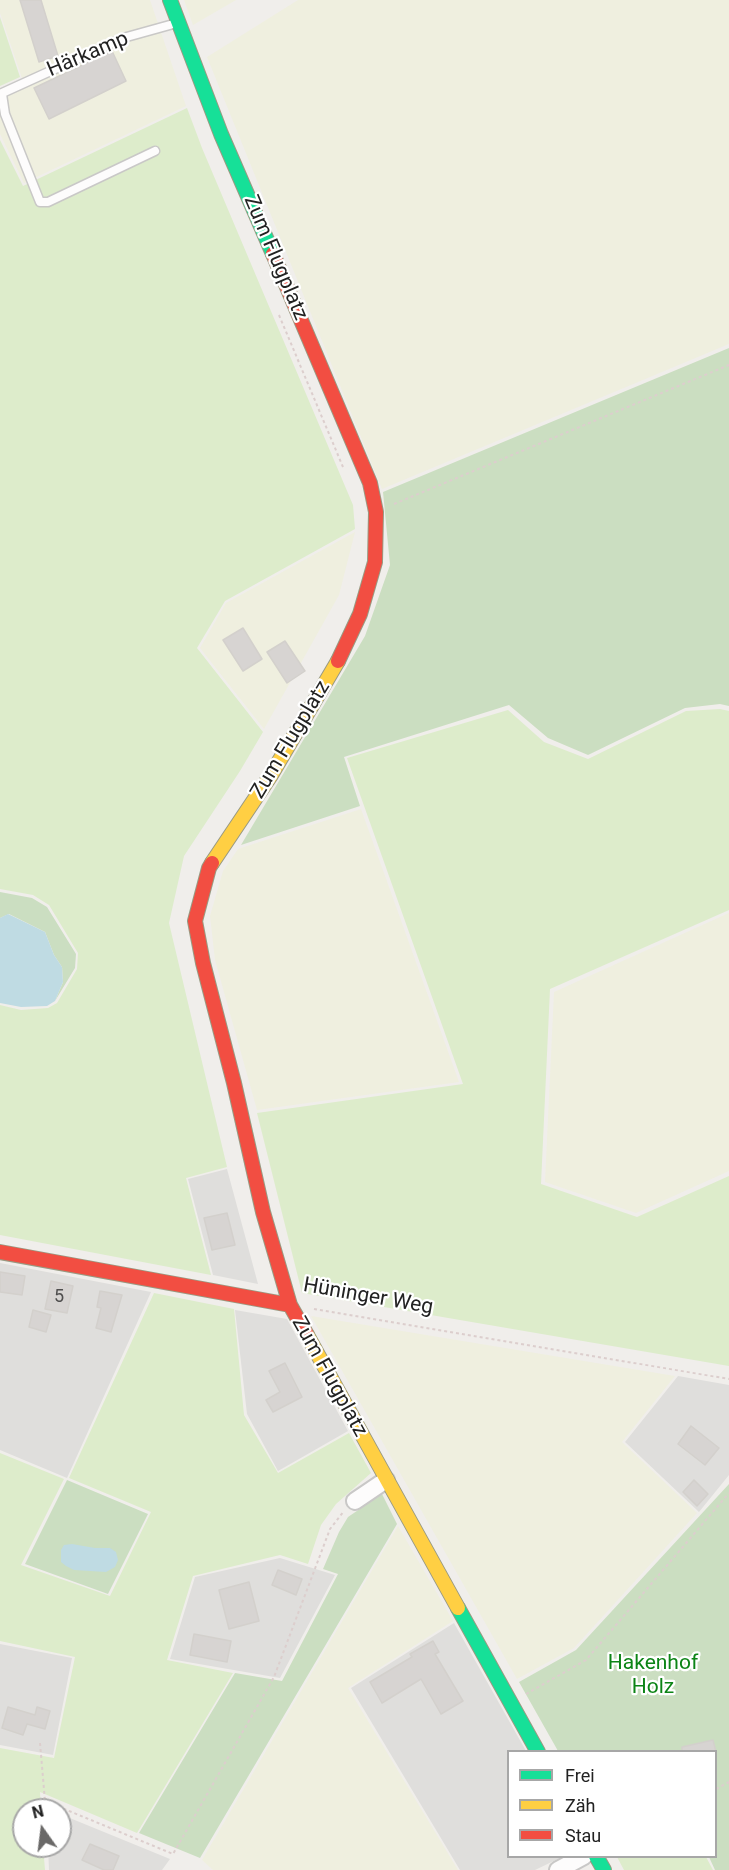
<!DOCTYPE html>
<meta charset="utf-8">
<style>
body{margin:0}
#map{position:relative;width:729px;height:1870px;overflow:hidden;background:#f0eeeb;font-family:Roboto,sans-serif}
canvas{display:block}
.legend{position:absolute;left:507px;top:1750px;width:210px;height:108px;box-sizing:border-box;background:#fff;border:2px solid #a7a7a7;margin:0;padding:8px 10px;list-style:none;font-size:18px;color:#222}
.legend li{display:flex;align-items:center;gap:12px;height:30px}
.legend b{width:30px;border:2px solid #a7a7a7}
.north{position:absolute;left:12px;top:1798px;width:60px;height:60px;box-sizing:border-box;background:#fff;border:2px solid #a7a7a7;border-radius:50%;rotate:346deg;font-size:16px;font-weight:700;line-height:24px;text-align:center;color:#222}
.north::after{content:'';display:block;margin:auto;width:21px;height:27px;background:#6a6968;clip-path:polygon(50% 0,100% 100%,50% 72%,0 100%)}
</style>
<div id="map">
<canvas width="729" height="1870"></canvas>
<ul class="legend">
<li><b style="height:8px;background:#16e098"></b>Frei</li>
<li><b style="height:8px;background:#ffcf43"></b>Zäh</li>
<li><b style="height:8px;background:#f24e42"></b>Stau</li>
</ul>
<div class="north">N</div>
</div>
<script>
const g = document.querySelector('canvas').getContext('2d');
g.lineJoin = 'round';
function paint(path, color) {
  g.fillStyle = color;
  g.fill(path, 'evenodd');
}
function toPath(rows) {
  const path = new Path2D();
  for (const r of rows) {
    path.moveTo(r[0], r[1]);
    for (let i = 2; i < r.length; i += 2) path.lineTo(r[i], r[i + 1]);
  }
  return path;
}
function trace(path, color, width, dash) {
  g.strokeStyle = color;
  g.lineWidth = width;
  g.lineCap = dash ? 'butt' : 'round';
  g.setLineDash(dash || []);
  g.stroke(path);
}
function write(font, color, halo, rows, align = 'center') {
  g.font = font + ' Roboto,sans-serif';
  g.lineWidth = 4.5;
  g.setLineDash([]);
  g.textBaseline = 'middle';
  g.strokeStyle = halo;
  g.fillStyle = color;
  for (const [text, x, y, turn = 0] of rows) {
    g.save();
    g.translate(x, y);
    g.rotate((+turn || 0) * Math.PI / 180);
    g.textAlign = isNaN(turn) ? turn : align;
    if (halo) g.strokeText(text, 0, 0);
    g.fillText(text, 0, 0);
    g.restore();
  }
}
paint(toPath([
 [227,1169,258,1284,213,1275,188,1179],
 [0,1263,151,1292,67,1478,0,1450],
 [235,1310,287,1319,348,1431,278,1471,247,1414],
 [678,1376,729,1385,729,1475,699,1512,625,1442],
 [280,1558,335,1575,280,1678,170,1659,195,1577],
 [454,1623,526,1751,508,1752,508,1856,562,1857,535,1870,460,1870,351,1688],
 [0,1644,72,1658,53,1755,0,1745],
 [60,1814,170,1859,162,1870,49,1870,48,1846,60,1846]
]), '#dfdedc');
paint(toPath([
 [0,0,150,0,186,106,24,183,0,134,0,99,25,87,0,13],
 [184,0,236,0,193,25],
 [298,0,729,0,729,344,382,489,207,57],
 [355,532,339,595,264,729,200,648,226,603],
 [361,809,459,1082,257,1110,215,960,210,916,223,871,238,849],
 [729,913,729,1171,636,1213,545,1182,554,992],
 [311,1316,675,1376,622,1442,697,1513,574,1648,517,1679],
 [398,1526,453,1621,348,1688,458,1870,213,1870,202,1860]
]), '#efefdf');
paint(toPath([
 [0,17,20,77,0,86],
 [187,108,202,148,353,505,355,529,225,601,197,648,263,732,240,771,184,856,169,923,227,1167,186,1178,211,1275,0,1235,0,1005,21,1010,48,1008,57,1003,77,969,78,953,49,905,33,895,0,889,0,140,23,186],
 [720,709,729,711,729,910,550,989,541,1184,637,1217,729,1176,729,1366,302,1293,257,1113,463,1084,347,758,508,710,544,742,588,759,686,711],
 [154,1293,234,1309,244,1415,278,1473,349,1433,371,1473,336,1504,321,1525,308,1564,280,1555,193,1576,167,1660,233,1673,137,1833,40,1792,41,1810,24,1810,24,1846,43,1846,45,1870,0,1870,0,1748,54,1758,75,1657,0,1641,0,1453,64,1479,21,1565,110,1596,151,1512,69,1478],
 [617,1857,706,1857,713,1870,624,1870]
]), '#ddeccb');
paint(toPath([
 [729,348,729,706,720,704,685,708,588,755,548,738,509,705,344,757,360,806,241,845,365,636,390,565,383,492],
 [0,892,32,898,47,907,76,954,75,968,55,1001,63,982,62,967,54,955,45,932,9,914,0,918],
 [67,1480,148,1514,108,1594,25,1564],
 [729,1484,729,1870,715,1870,709,1857,716,1856,716,1752,558,1751,519,1682,576,1650],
 [382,1494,397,1524,200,1858,139,1833,235,1673,282,1681,338,1574,323,1569,339,1532,348,1517]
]), '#cbdec1');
paint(toPath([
 [8,914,45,932,54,955,62,967,63,982,55,1001,47,1006,21,1007,0,1003,0,918],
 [72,1544,95,1548,110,1548,116,1552,118,1560,115,1567,106,1572,74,1570,66,1566,61,1562,61,1550,64,1545]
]), '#bfdbe3');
const building = toPath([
 [20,0,41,0,58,56,39,62,20,0],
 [112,51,126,81,49,119,34,88,112,51],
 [243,628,262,659,243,671,223,640,243,628],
 [285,641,305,671,287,683,267,652,285,641],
 [227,1213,235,1245,212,1250,204,1218,227,1213],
 [0,1272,25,1276,22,1295,0,1292,0,1272],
 [51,1281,73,1286,67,1313,45,1309,51,1281],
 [100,1291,122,1295,111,1332,96,1328,101,1308,97,1307,100,1291],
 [33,1310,51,1315,46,1332,29,1327,33,1310],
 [285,1363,302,1397,273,1412,266,1400,280,1392,269,1371,285,1363],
 [691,1426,719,1448,705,1465,678,1444,691,1426],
 [694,1480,708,1494,697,1506,683,1492,694,1480],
 [278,1570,302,1579,296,1595,272,1585,278,1570],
 [249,1582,259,1621,229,1629,219,1590,249,1582],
 [194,1634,231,1641,227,1662,190,1655,194,1634],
 [433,1641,439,1652,435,1654,463,1701,441,1714,421,1679,382,1703,370,1682,412,1657,410,1654,433,1641],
 [8,1707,35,1715,37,1707,50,1711,45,1729,27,1724,23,1735,2,1728,8,1707],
 [713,1740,716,1752,682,1752,682,1747,713,1740],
 [90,1844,119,1856,113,1870,104,1870,82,1860,90,1844]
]);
paint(building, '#d7d4d2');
trace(building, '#d3d0cc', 1.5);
const lane = toPath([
 [0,94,123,38,177,23],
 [2,94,5,114,40,202,48,202,155,151]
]);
const street = toPath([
 [355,1501,386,1480],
 [558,1870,584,1856]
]);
const fast = toPath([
 [170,0,221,134,273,254],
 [458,1608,538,1752],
 [596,1856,604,1870]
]);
const slow = toPath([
 [212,863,271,775,338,661],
 [307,1335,458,1608]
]);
const jam = toPath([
 [273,254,370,483,376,512,375,562,360,614,338,661],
 [212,863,209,868,195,921,203,963,234,1083,263,1212,290,1305,307,1335],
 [0,1252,290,1305]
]);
trace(lane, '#c9c8c7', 11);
trace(street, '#c9c8c7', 20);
trace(fast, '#999a82', 16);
trace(slow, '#999a82', 16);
trace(jam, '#999a82', 16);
trace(toPath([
 [279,315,343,467],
 [394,504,729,365],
 [314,1309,729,1379],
 [526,1694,586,1660,729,1493],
 [40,1743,45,1801,173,1854,274,1677,330,1529,344,1511],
 [716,1789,729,1782]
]), '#dccecd', 2, [3, 3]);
trace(lane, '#fdfcfc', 8);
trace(street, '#fdfcfc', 16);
trace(fast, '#16e098', 14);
trace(slow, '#ffcf43', 14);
trace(jam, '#f24e42', 14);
write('18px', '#4f4e4e', null, [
 ["5",59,1297]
]);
write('21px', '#222', '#fff', [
 ["Härkamp",88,55,-23],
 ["Zum Flugplatz",275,258,67],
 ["Zum Flugplatz",291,740,-59],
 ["Hüninger Weg",368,1297,10],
 ["Zum Flugplatz",329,1377,61]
]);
write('21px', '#0c8416', '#fff', [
 ["Hakenhof",653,1664],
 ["Holz",653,1688]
]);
</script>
